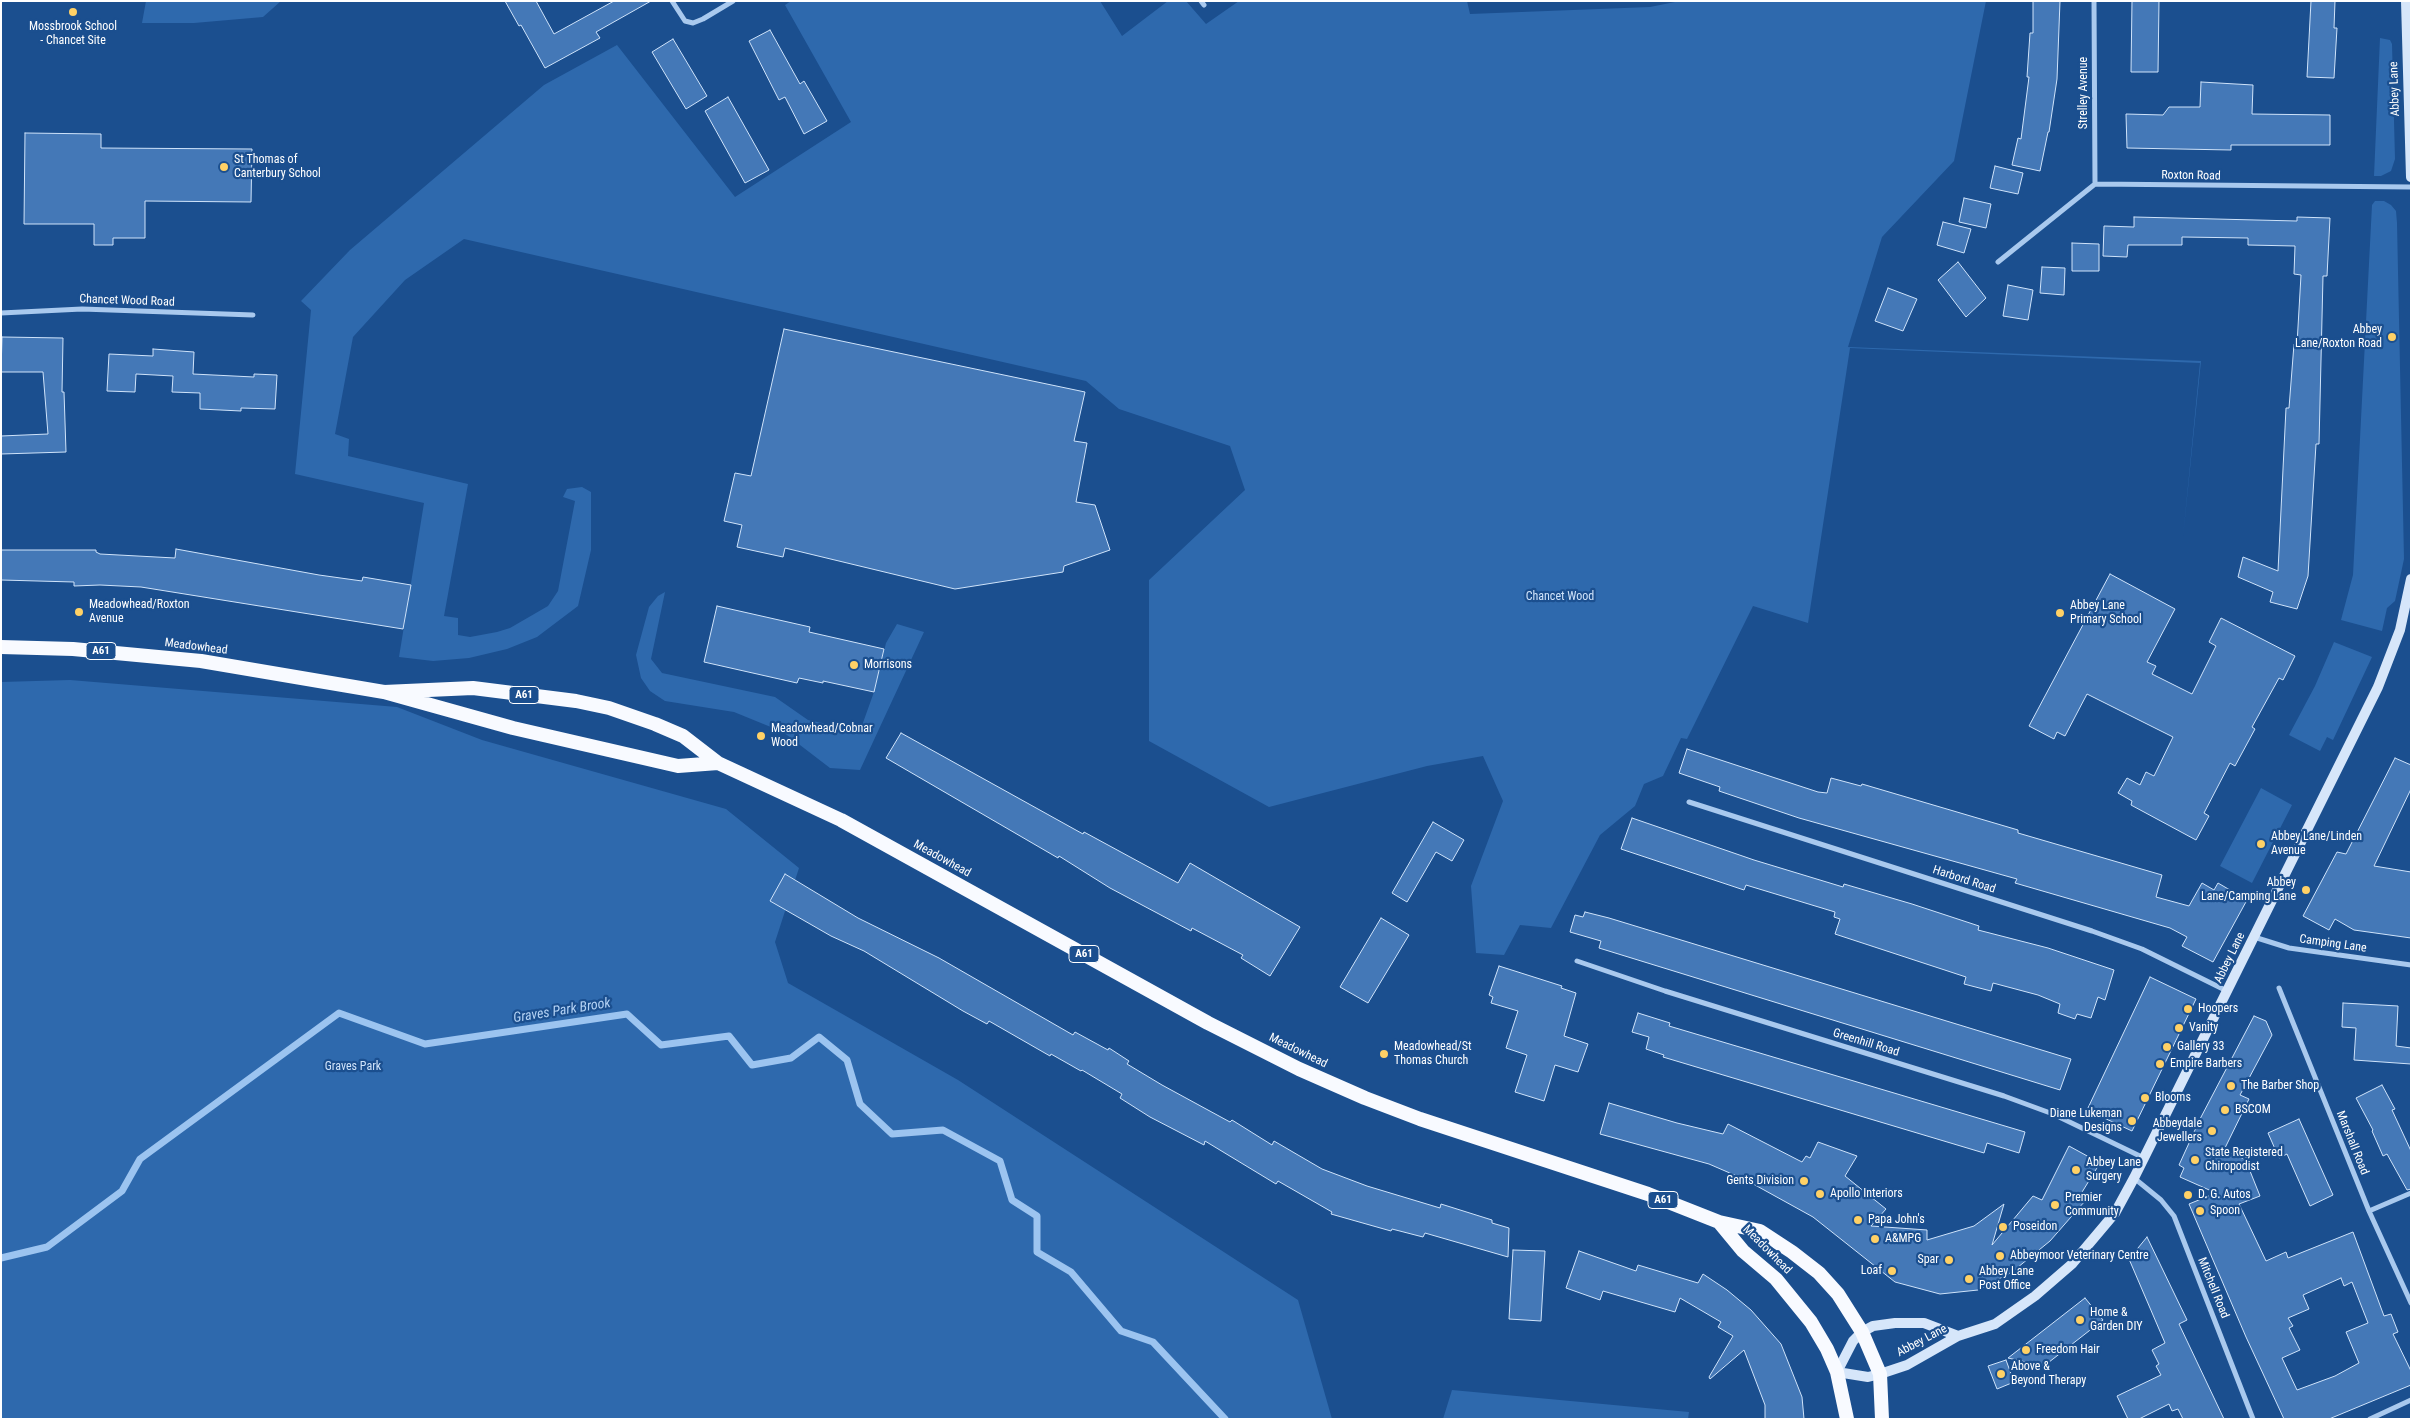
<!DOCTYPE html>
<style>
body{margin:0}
#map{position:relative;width:2412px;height:1420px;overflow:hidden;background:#1b4f8f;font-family:"Roboto Condensed",sans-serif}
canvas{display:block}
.frame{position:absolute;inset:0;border:2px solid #fff;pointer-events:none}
</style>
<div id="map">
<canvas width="2412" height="1420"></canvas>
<div class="frame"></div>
</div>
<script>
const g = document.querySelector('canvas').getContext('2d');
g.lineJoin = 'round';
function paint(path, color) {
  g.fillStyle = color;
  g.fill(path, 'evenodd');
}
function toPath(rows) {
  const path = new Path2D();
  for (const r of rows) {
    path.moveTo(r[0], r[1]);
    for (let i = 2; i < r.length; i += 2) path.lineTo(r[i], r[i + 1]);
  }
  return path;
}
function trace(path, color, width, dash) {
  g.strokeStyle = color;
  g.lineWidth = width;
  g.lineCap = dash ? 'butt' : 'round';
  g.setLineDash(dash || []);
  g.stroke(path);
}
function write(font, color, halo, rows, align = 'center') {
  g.font = font + ' "Roboto Condensed",sans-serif';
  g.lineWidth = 4.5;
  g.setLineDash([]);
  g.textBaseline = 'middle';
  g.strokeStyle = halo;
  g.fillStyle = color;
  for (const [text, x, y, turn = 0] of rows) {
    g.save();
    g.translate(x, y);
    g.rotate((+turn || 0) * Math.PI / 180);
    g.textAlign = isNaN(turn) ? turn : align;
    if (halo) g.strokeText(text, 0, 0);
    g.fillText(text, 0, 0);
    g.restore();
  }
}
paint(toPath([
 [146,1,281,1,263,17,194,23,142,23],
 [791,1,1100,1,1122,36,1168,1,1186,1,1206,24,1239,1,1467,1,1470,14,1650,7,1680,1,1986,1,1954,161,1882,237,1848,347,2201,361,2183,537,2200,363,1850,348,1808,623,1753,606,1687,739,1681,738,1663,776,1644,784,1635,806,1600,835,1551,928,1520,925,1504,955,1476,953,1471,886,1503,801,1483,756,1427,766,1269,807,1149,741,1149,580,1245,490,1230,446,1119,409,1086,381,464,239,405,280,353,337,335,434,349,439,348,456,468,484,444,616,458,618,458,635,470,637,497,632,510,628,548,606,558,591,575,501,563,497,567,489,582,487,591,492,591,550,578,606,537,637,507,649,469,658,433,661,399,657,424,503,295,474,311,310,301,301,350,250,544,85,617,45,735,197,851,122,785,5],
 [2380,38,2390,40,2392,44,2395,159,2391,171,2381,176,2374,176],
 [2375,201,2384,201,2391,205,2396,211,2397,223,2404,559,2395,601,2387,608,2382,631,2341,620,2353,575,2372,205],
 [665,592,651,659,662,673,775,697,808,720,860,731,874,692,886,643,897,624,924,632,860,770,830,768,783,732,734,712,665,701,650,691,641,678,636,655,649,607,658,596],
 [2334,642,2372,657,2333,740,2327,737,2320,751,2289,735,2315,686],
 [70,680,397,707,482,740,726,809,799,868,775,942,788,983,958,1080,1298,1300,1332,1419,1,1419,1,682],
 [2261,788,2292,805,2252,883,2220,866],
 [1452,1390,1689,1412,1688,1419,1443,1419]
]), '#2e69ad');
trace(toPath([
 [1,1258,47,1247,122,1191,140,1159,339,1013,425,1044,627,1014,661,1045,729,1036,752,1065,791,1058,819,1037,847,1060,860,1104,892,1134,943,1130,1000,1161,1012,1200,1037,1216,1037,1252,1071,1272,1121,1331,1153,1342,1225,1419]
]), '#9cc4f0', 7);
const building = toPath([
 [505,1,536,1,554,34,614,1,651,1,596,32,600,38,545,68,521,25,519,26,505,1],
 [2033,1,2060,1,2057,79,2049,132,2048,132,2040,171,2012,165,2018,138,2021,139,2029,77,2027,77,2030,33,2033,33,2033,1],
 [2132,1,2159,1,2158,72,2131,72,2132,1],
 [2311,1,2335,1,2334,28,2337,28,2334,78,2307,77,2311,1],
 [770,30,800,84,804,81,827,121,804,134,785,97,779,100,749,41,770,30],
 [673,39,707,96,686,109,652,52,673,39],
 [2201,82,2253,85,2252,114,2330,115,2330,145,2231,145,2231,150,2127,148,2126,114,2163,115,2169,107,2200,107,2201,82],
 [728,97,769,170,745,183,705,111,728,97],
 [25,133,101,134,101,148,252,149,251,202,145,201,145,238,113,238,113,245,94,245,94,224,24,224,25,133],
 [1995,166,2023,173,2018,194,1990,188,1995,166],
 [1964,198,1991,204,1986,228,1959,222,1964,198],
 [2134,217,2297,221,2297,217,2330,218,2327,276,2323,276,2319,444,2316,444,2308,576,2297,609,2270,602,2273,592,2238,577,2243,557,2278,571,2286,408,2289,408,2294,344,2297,344,2301,275,2294,274,2295,246,2248,245,2248,238,2182,237,2182,245,2128,245,2127,257,2103,256,2104,226,2134,227,2134,217],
 [1943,222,1971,229,1964,253,1937,245,1943,222],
 [2072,243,2099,244,2099,271,2072,271,2072,243],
 [1958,262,1986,298,1966,317,1938,280,1958,262],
 [2042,267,2065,268,2064,295,2040,293,2042,267],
 [2008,285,2033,290,2028,320,2003,316,2008,285],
 [1888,288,1917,299,1903,331,1875,321,1888,288],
 [784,329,1085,392,1074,441,1087,443,1076,502,1095,505,1110,550,1064,566,1063,572,955,589,785,548,783,557,737,547,742,525,724,521,735,473,751,476,784,329],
 [2,337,63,338,62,392,64,392,66,452,1,454,1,436,48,434,43,372,1,372,2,337],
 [153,349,194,352,193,374,254,377,254,374,277,375,275,409,241,408,241,411,200,409,200,393,172,392,173,376,136,374,135,392,107,391,109,354,153,356,153,349],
 [176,549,319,575,362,581,363,577,411,585,403,629,141,587,100,585,74,586,74,582,1,580,1,550,96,550,96,552,100,554,175,558,176,549],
 [2110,574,2175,609,2147,662,2156,666,2152,674,2192,694,2216,646,2209,642,2221,618,2295,656,2283,680,2279,678,2252,727,2255,729,2235,766,2230,763,2204,813,2209,816,2196,840,2131,805,2132,801,2118,793,2127,778,2140,785,2146,772,2154,776,2173,737,2087,694,2065,736,2057,732,2054,739,2029,726,2110,574],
 [717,606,810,627,809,632,884,649,874,692,823,681,823,683,799,678,797,683,704,662,717,606],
 [901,733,1083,834,1084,832,1178,883,1190,863,1300,927,1270,976,1241,958,1243,955,1192,928,1191,931,1110,888,1059,856,1058,858,886,758,901,733],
 [1687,749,1818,792,1827,793,1831,778,1861,786,1862,784,2018,830,2018,833,2162,875,2156,897,2189,906,2202,883,2214,890,2218,883,2247,900,2213,962,2182,946,2187,937,2170,928,2015,883,2017,879,1799,818,1719,791,1720,787,1679,773,1687,749],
 [2395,758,2411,765,2411,789,2374,866,2411,872,2411,938,2354,930,2335,919,2329,930,2303,916,2337,852,2346,854,2395,758],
 [1632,818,1754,860,1843,887,1844,884,1912,904,1979,926,1978,930,2048,948,2114,970,2105,1000,2098,997,2091,1018,2077,1014,2075,1019,2058,1013,2060,1004,2038,995,1993,983,1991,991,1964,984,1966,977,1835,934,1840,919,1834,917,1835,912,1746,885,1744,890,1621,849,1632,818],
 [1433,822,1464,840,1452,861,1436,852,1407,902,1392,893,1433,822],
 [785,874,858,918,939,958,1073,1035,1075,1032,1108,1050,1109,1048,1129,1061,1127,1064,1162,1085,1230,1122,1232,1120,1272,1145,1274,1141,1322,1169,1367,1186,1440,1208,1441,1204,1492,1220,1492,1223,1509,1228,1508,1257,1425,1233,1423,1237,1392,1229,1391,1231,1331,1214,1332,1212,1278,1181,1276,1184,1205,1141,1204,1145,1150,1117,1120,1098,1122,1094,1082,1070,1081,1071,1051,1054,1050,1056,989,1021,987,1024,963,1011,864,951,831,936,770,901,785,874],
 [1585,912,1609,918,2071,1059,2060,1090,1599,948,1601,941,1570,932,1575,915,1583,917,1585,912],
 [1381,918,1409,935,1368,1003,1340,987,1381,918],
 [1499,966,1562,986,1561,988,1576,993,1564,1036,1588,1044,1578,1072,1555,1065,1544,1101,1515,1092,1527,1055,1506,1048,1518,1011,1491,1003,1493,997,1489,995,1499,966],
 [2150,977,2196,999,2132,1131,2087,1110,2150,977],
 [2343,1003,2398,1006,2396,1046,2411,1048,2411,1064,2354,1060,2356,1028,2342,1027,2343,1003],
 [1638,1013,1670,1023,1669,1026,2025,1132,2019,1153,1987,1143,1984,1153,1663,1057,1664,1055,1646,1049,1649,1037,1632,1032,1638,1013],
 [2254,1016,2266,1021,2272,1035,2240,1095,2249,1099,2224,1150,2259,1166,2250,1171,2260,1196,2239,1204,2266,1261,2286,1252,2288,1258,2353,1232,2384,1316,2391,1314,2398,1332,2393,1334,2411,1371,2411,1385,2329,1419,2284,1419,2246,1337,2189,1204,2216,1193,2180,1177,2184,1168,2179,1165,2200,1119,2254,1016],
 [2341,1278,2344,1286,2352,1282,2368,1323,2346,1332,2359,1363,2335,1376,2297,1390,2282,1358,2300,1350,2289,1328,2293,1326,2288,1318,2309,1309,2303,1295,2341,1278],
 [2382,1085,2395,1109,2392,1110,2411,1151,2411,1189,2407,1190,2387,1154,2383,1156,2372,1131,2373,1130,2356,1098,2382,1085],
 [1609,1103,1677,1123,1723,1134,1728,1124,1802,1162,1806,1156,1810,1158,1818,1142,1857,1156,1845,1176,1886,1209,1871,1226,1927,1230,1927,1240,1974,1226,2004,1204,1992,1245,2033,1196,2042,1200,2069,1146,2100,1163,2079,1197,2085,1201,2050,1241,2012,1272,1978,1290,1940,1294,1895,1282,1813,1217,1746,1180,1709,1164,1600,1134,1609,1103],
 [2299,1119,2333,1195,2310,1206,2287,1154,2279,1158,2268,1133,2299,1119],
 [2147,1237,2187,1320,2179,1324,2224,1419,2183,1419,2178,1409,2172,1411,2169,1404,2139,1419,2128,1419,2117,1396,2161,1375,2156,1366,2159,1364,2152,1350,2165,1343,2129,1259,2147,1237],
 [1513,1250,1545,1251,1541,1321,1509,1319,1513,1250],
 [1579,1251,1636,1271,1638,1265,1698,1283,1703,1274,1727,1290,1751,1310,1781,1344,1802,1397,1804,1419,1765,1419,1765,1405,1744,1350,1710,1379,1709,1377,1733,1336,1718,1327,1721,1322,1680,1298,1675,1312,1603,1291,1600,1300,1566,1288,1579,1251],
 [2085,1298,2103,1320,2044,1366,2008,1358,2085,1298],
 [2006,1360,2014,1382,1997,1389,1988,1366,2006,1360]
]);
paint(building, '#4478b7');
trace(building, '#cfe3fa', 1);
trace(toPath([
 [672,1,685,21,693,23,703,19,733,1],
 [1201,1,1204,5],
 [2094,1,2095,184],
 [1998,262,2095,184,2411,187],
 [1,313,82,309,253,315],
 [1689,802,2092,931,2142,949,2227,991],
 [2254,937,2289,948,2411,965],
 [1577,961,1665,991,2004,1096,2053,1114,2144,1158],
 [2279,988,2369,1211,2411,1303],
 [2134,1178,2161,1200,2174,1216,2253,1419],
 [2369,1211,2411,1193],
 [2370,1419,2411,1400]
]), '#a9c9ee', 5);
trace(toPath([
 [2406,1,2411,177],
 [1958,1336,1924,1323,1895,1323,1873,1326,1862,1332,1853,1341,1837,1372,1868,1377,1880,1374,1907,1365,1958,1336,1995,1324,2035,1296,2072,1264,2115,1213,2134,1178,2378,687,2400,630,2411,579]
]), '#d6e6fa', 10);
trace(toPath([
 [1,647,73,649,201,661,384,692,513,728,678,766,718,763],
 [384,692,473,688,576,701,609,708,655,724,683,736,718,763,841,820,1208,1023,1299,1069,1365,1098,1420,1119,1648,1194,1719,1222,1743,1251,1776,1279,1811,1322,1827,1349,1837,1372,1847,1419],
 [1719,1222,1760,1231,1792,1252,1819,1273,1838,1294,1862,1332,1880,1374,1882,1419]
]), '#f8faff', 14);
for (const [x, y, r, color] of [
 [73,12,5,"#ffd166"],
 [224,167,5,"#ffd166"],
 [2392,337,5,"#ffd166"],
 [79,612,5,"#ffd166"],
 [2060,613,5,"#ffd166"],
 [854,665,5,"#ffd166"],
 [761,736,5,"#ffd166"],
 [2261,844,5,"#ffd166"],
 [2306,890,5,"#ffd166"],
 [2188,1009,5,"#ffd166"],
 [2179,1028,5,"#ffd166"],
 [2167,1047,5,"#ffd166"],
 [1384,1054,5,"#ffd166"],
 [2160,1064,5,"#ffd166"],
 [2231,1086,5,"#ffd166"],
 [2145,1098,5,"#ffd166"],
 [2225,1110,5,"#ffd166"],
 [2132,1121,5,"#ffd166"],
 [2212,1131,5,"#ffd166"],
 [2195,1160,5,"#ffd166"],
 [2076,1170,5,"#ffd166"],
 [1804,1181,5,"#ffd166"],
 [1820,1194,5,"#ffd166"],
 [2188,1195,5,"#ffd166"],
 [2055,1205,5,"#ffd166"],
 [2200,1211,5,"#ffd166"],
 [1858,1220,5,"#ffd166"],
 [2003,1227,5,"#ffd166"],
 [1875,1239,5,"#ffd166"],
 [2000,1256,5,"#ffd166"],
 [1949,1260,5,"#ffd166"],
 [1892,1271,5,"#ffd166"],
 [1969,1279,5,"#ffd166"],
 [2080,1320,5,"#ffd166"],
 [2026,1350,5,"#ffd166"],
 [2001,1374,5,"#ffd166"]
]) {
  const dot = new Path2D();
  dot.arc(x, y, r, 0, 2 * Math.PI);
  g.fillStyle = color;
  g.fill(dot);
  trace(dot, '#1b4f8f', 2);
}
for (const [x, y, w] of [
 [101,651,30],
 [524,695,30],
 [1084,954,30],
 [1663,1200,30]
]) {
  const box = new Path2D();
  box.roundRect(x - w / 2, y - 8.5, w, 17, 4);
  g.fillStyle = '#1b4f8f';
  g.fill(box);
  trace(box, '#fff', 1);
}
write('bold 11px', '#fff', null, [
 ["A61",101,651],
 ["A61",524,695],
 ["A61",1084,954],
 ["A61",1663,1200]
]);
write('12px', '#fff', '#1b4f8f', [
 ["Mossbrook School",73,27,"center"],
 ["- Chancet Site",73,41,"center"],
 ["St Thomas of",234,160],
 ["Canterbury School",234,174],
 ["Abbey",2382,330,"right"],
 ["Lane/Roxton Road",2382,344,"right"],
 ["Meadowhead/Roxton",89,605],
 ["Avenue",89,619],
 ["Abbey Lane",2070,606],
 ["Primary School",2070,620],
 ["Morrisons",864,665],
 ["Meadowhead/Cobnar",771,729],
 ["Wood",771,743],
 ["Abbey Lane/Linden",2271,837],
 ["Avenue",2271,851],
 ["Abbey",2296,883,"right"],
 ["Lane/Camping Lane",2296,897,"right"],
 ["Hoopers",2198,1009],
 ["Vanity",2189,1028],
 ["Meadowhead/St",1394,1047],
 ["Thomas Church",1394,1061],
 ["Gallery 33",2177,1047],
 ["Empire Barbers",2170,1064],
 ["The Barber Shop",2241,1086],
 ["Blooms",2155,1098],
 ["BSCOM",2235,1110],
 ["Diane Lukeman",2122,1114,"right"],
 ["Designs",2122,1128,"right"],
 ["Abbeydale",2202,1124,"right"],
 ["Jewellers",2202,1138,"right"],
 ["State Registered",2205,1153],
 ["Chiropodist",2205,1167],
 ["Abbey Lane",2086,1163],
 ["Surgery",2086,1177],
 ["Gents Division",1794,1181,"right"],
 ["Apollo Interiors",1830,1194],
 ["D. G. Autos",2198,1195],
 ["Premier",2065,1198],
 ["Community",2065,1212],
 ["Spoon",2210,1211],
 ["Papa John's",1868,1220],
 ["Poseidon",2013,1227],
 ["A&MPG",1885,1239],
 ["Abbeymoor Veterinary Centre",2010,1256],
 ["Spar",1939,1260,"right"],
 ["Loaf",1882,1271,"right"],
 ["Abbey Lane",1979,1272],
 ["Post Office",1979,1286],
 ["Home &",2090,1313],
 ["Garden DIY",2090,1327],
 ["Freedom Hair",2036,1350],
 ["Above &",2011,1367],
 ["Beyond Therapy",2011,1381]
], 'left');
write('12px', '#fff', '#1b4f8f', [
 ["Abbey Lane",2395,89,-92],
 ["Strelley Avenue",2084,93,-90],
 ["Roxton Road",2191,176,1],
 ["Chancet Wood Road",127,301,2],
 ["Meadowhead",196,647,7],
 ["Meadowhead",942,859,29],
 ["Harbord Road",1964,880,18],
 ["Camping Lane",2333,944,8],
 ["Abbey Lane",2230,958,-64],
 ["Greenhill Road",1866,1043,17],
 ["Meadowhead",1298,1051,26],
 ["Marshall Road",2352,1143,68],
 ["Meadowhead",1767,1250,45],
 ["Mitchell Road",2213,1288,68],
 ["Abbey Lane",1922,1341,-28]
]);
write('12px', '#cfe3fa', '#1b4f8f', [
 ["Chancet Wood",1560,597],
 ["Graves Park",353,1067]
]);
write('italic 14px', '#b5d3f5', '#1b4f8f', [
 ["Graves Park Brook",562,1011,-9]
]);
</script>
